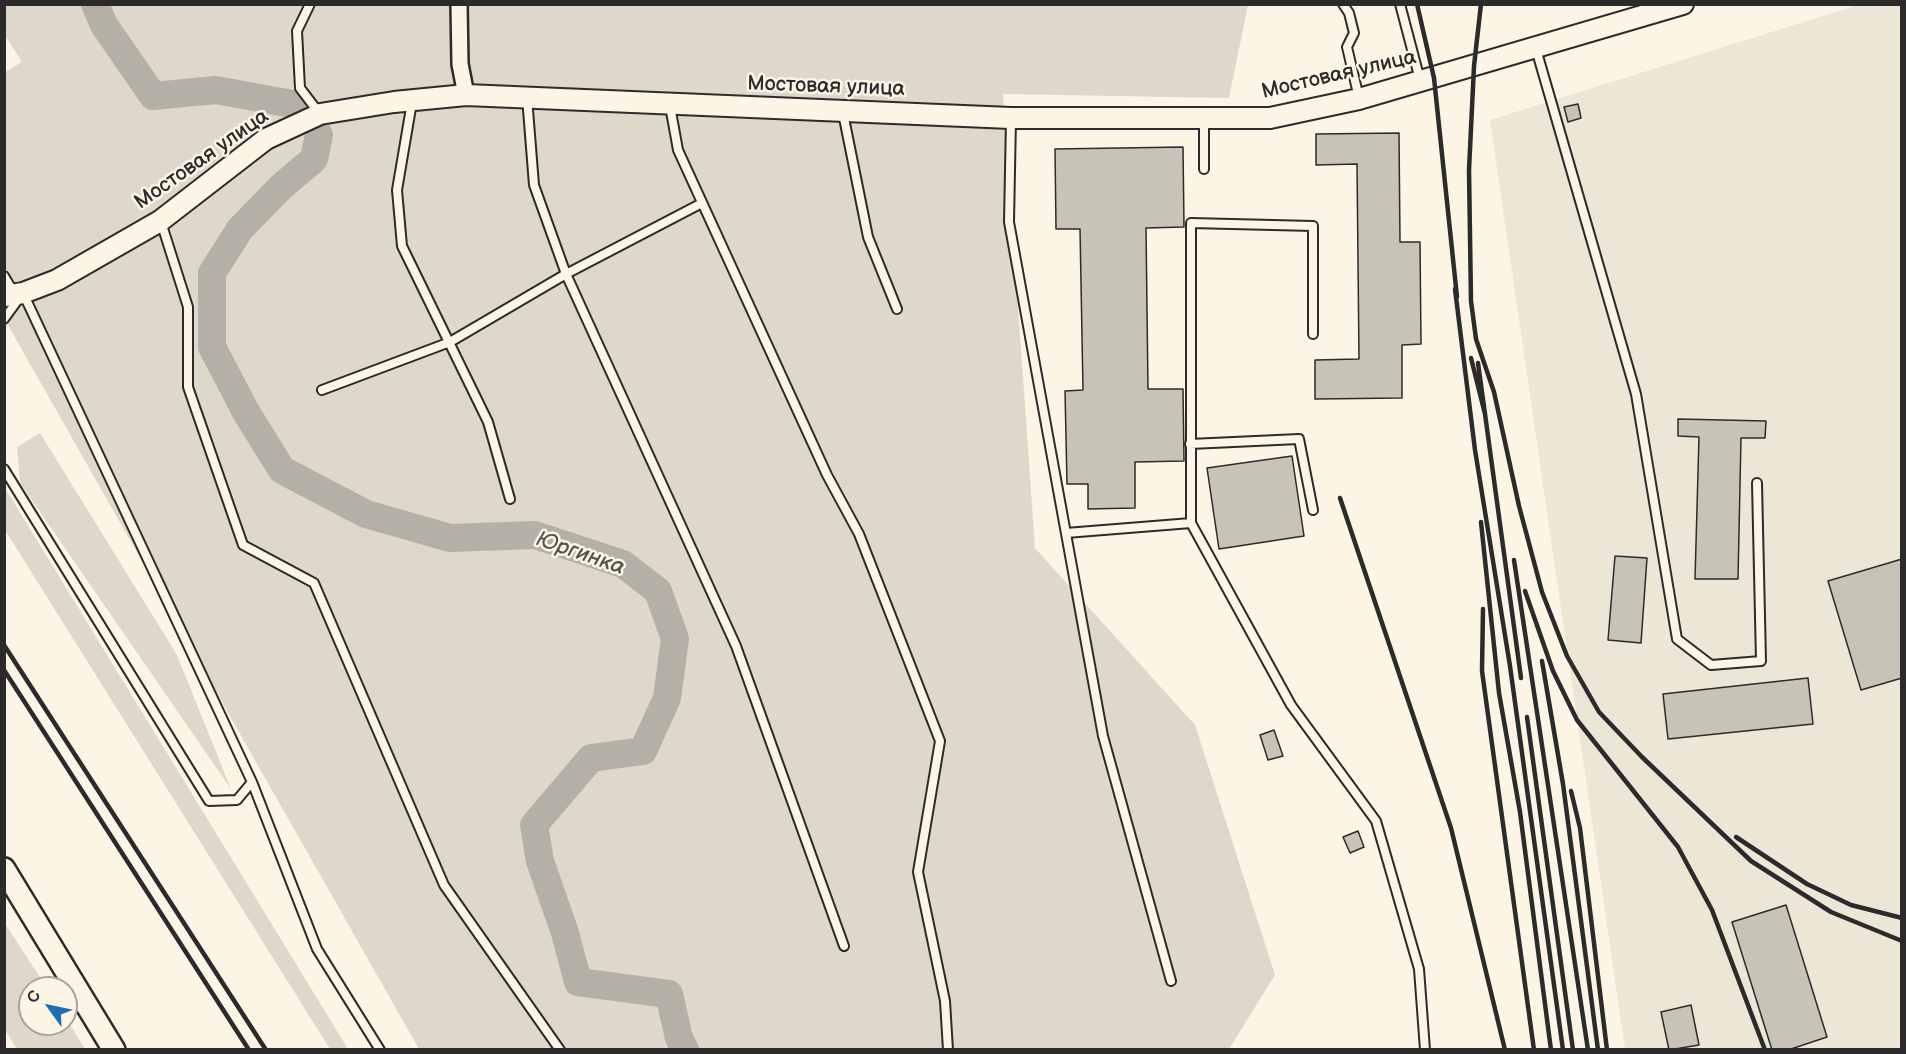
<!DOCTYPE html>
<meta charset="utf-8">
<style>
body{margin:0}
#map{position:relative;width:1906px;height:1054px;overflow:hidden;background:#fcf5e5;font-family:"Balsamiq Sans",sans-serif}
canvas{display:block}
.frame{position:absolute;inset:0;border:6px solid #2b2b2b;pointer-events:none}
.north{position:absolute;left:18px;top:976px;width:60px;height:60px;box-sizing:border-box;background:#fcf5e5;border:2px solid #a8a49b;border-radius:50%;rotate:303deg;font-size:16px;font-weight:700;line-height:24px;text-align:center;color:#2b2b2b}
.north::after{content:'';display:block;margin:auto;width:21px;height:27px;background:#1f6fb2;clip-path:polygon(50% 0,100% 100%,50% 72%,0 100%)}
</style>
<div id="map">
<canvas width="1906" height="1054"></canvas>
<div class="frame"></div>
<div class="north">С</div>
</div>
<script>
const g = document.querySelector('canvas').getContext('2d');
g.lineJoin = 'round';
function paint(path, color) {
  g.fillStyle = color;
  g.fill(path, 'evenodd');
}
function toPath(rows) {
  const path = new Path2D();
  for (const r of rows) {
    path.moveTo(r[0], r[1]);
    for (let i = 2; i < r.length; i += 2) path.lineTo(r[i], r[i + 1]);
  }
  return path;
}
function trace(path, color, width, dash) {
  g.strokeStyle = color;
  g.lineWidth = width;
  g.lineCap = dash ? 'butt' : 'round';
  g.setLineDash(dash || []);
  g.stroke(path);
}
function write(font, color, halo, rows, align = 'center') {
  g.font = font + ' "Balsamiq Sans",sans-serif';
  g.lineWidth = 5;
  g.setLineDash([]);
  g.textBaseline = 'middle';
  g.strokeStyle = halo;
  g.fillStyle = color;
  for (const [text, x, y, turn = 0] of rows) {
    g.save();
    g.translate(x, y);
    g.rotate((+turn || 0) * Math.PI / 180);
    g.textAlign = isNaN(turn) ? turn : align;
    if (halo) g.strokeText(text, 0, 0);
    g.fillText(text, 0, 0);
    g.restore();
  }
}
paint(toPath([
 [1858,5,1901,5,1901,1049,1625,1049,1490,120]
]), '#ece6d7');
paint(toPath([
 [4,5,1248,5,1229,98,1003,94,1035,548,1195,725,1275,975,1229,1049,419,1049,5,320,5,72,22,62,5,35],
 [40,433,177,655,231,789,20,483,17,447],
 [5,488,348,1049,330,1049,5,530],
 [4,922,47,988,30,988,30,1024,66,1024,66,1018,85,1049,17,1049,5,1030]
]), '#ded8ca');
trace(toPath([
 [95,4,104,25,153,96,216,90,292,104],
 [319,135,314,159,281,187,240,229,212,273,212,347,246,412,282,470,366,514,450,538,535,535,623,564,658,591,675,639,667,698,643,751,591,758,534,825,540,861,565,933,578,982,669,994,679,1038,685,1050]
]), '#b4b0a5', 28);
const building = toPath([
 [1578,104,1581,118,1568,122,1564,107,1578,104],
 [1399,133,1400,242,1420,242,1421,344,1402,345,1402,398,1315,399,1315,360,1359,359,1357,164,1316,165,1316,134,1399,133],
 [1183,147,1184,227,1146,228,1148,389,1183,389,1184,461,1135,462,1135,508,1088,509,1088,484,1067,484,1065,391,1083,390,1080,229,1056,229,1055,149,1183,147],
 [1678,419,1766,421,1765,438,1741,438,1738,579,1695,579,1699,437,1678,436,1678,419],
 [1292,456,1304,536,1219,549,1207,468,1292,456],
 [1615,556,1647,558,1641,643,1608,640,1615,556],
 [1902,559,1902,678,1861,690,1828,581,1902,559],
 [1808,678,1813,724,1668,739,1663,694,1808,678],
 [1274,730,1283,756,1268,760,1260,735,1274,730],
 [1358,831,1364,847,1350,853,1343,837,1358,831],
 [1786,905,1827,1037,1788,1050,1772,1050,1732,922,1786,905],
 [1691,1005,1699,1045,1669,1050,1661,1012,1691,1005]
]);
paint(building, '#c8c3b7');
trace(building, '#2b2b2b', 1.5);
const service = toPath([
 [310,4,297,31,300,88,319,113],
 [1343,4,1349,13,1354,33,1347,47,1359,98],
 [1400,4,1420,80],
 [1536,49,1636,394,1677,639,1711,665,1761,661,1757,483],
 [527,97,534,185,566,274,736,646,844,946],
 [412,102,397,190,402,246,488,422,510,499],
 [670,106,678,150,827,475,859,534,940,741,918,872,945,1001,948,1050],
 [843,113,868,237,897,309],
 [1011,119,1009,222,1103,736,1171,981],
 [1204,119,1204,169],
 [161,222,188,307,188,387,243,545,314,583,444,885,560,1050],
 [4,276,14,293],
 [4,319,23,293,252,782,317,949,380,1050],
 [322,390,450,342,566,274,702,203],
 [1190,444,1299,439,1313,510],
 [4,469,209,801,237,800,252,782],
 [1191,523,1291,705,1376,821,1419,969,1425,1050],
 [1066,533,1191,523,1191,223,1313,226,1313,334]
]);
const minor = toPath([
 [459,4,460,64,466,95]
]);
const tertiary = toPath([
 [4,296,23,293,57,280,160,221,266,139,320,114,394,102,466,95,1011,118,1270,118,1359,99,1683,4]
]);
const secondary = toPath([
 [4,869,114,1050]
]);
trace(service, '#2b2b2b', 12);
trace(minor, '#2b2b2b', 20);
trace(tertiary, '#2b2b2b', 24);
trace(secondary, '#2b2b2b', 26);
trace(service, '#fcf5e5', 8);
trace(minor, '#fcf5e5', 15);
trace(tertiary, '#fcf5e5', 20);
trace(secondary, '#fcf5e5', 21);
trace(toPath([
 [1417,4,1434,78,1457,297],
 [1481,4,1474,66,1469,170,1471,301,1476,339,1494,392,1519,506,1542,592,1567,656,1599,712,1642,757,1751,861,1831,912,1902,941],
 [1455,289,1475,450,1510,666,1563,1050],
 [1471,358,1485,414,1478,363],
 [1485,414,1521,678],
 [1340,498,1451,828,1505,1050],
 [1481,522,1499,693,1520,812,1551,1050],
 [1514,560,1588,1050],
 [1525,591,1553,671,1577,720,1678,847,1712,910,1765,1050],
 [1483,609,1482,671,1534,1050],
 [4,645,266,1050],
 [1542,661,1563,784,1598,1050],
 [4,670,249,1050],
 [1527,717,1573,1050],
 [1571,791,1580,828,1607,1050],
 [1736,837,1807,884,1851,905,1902,918]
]), '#2b2b2b', 4.5);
write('21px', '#2b2b2b', '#fcf5e5', [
 ["Мостовая улица",1339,75,-13],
 ["Мостовая улица",826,87,2],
 ["Мостовая улица",202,160,-35]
]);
write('italic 22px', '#545350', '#fcf5e5', [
 ["Юргинка",580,554,19]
]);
</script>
